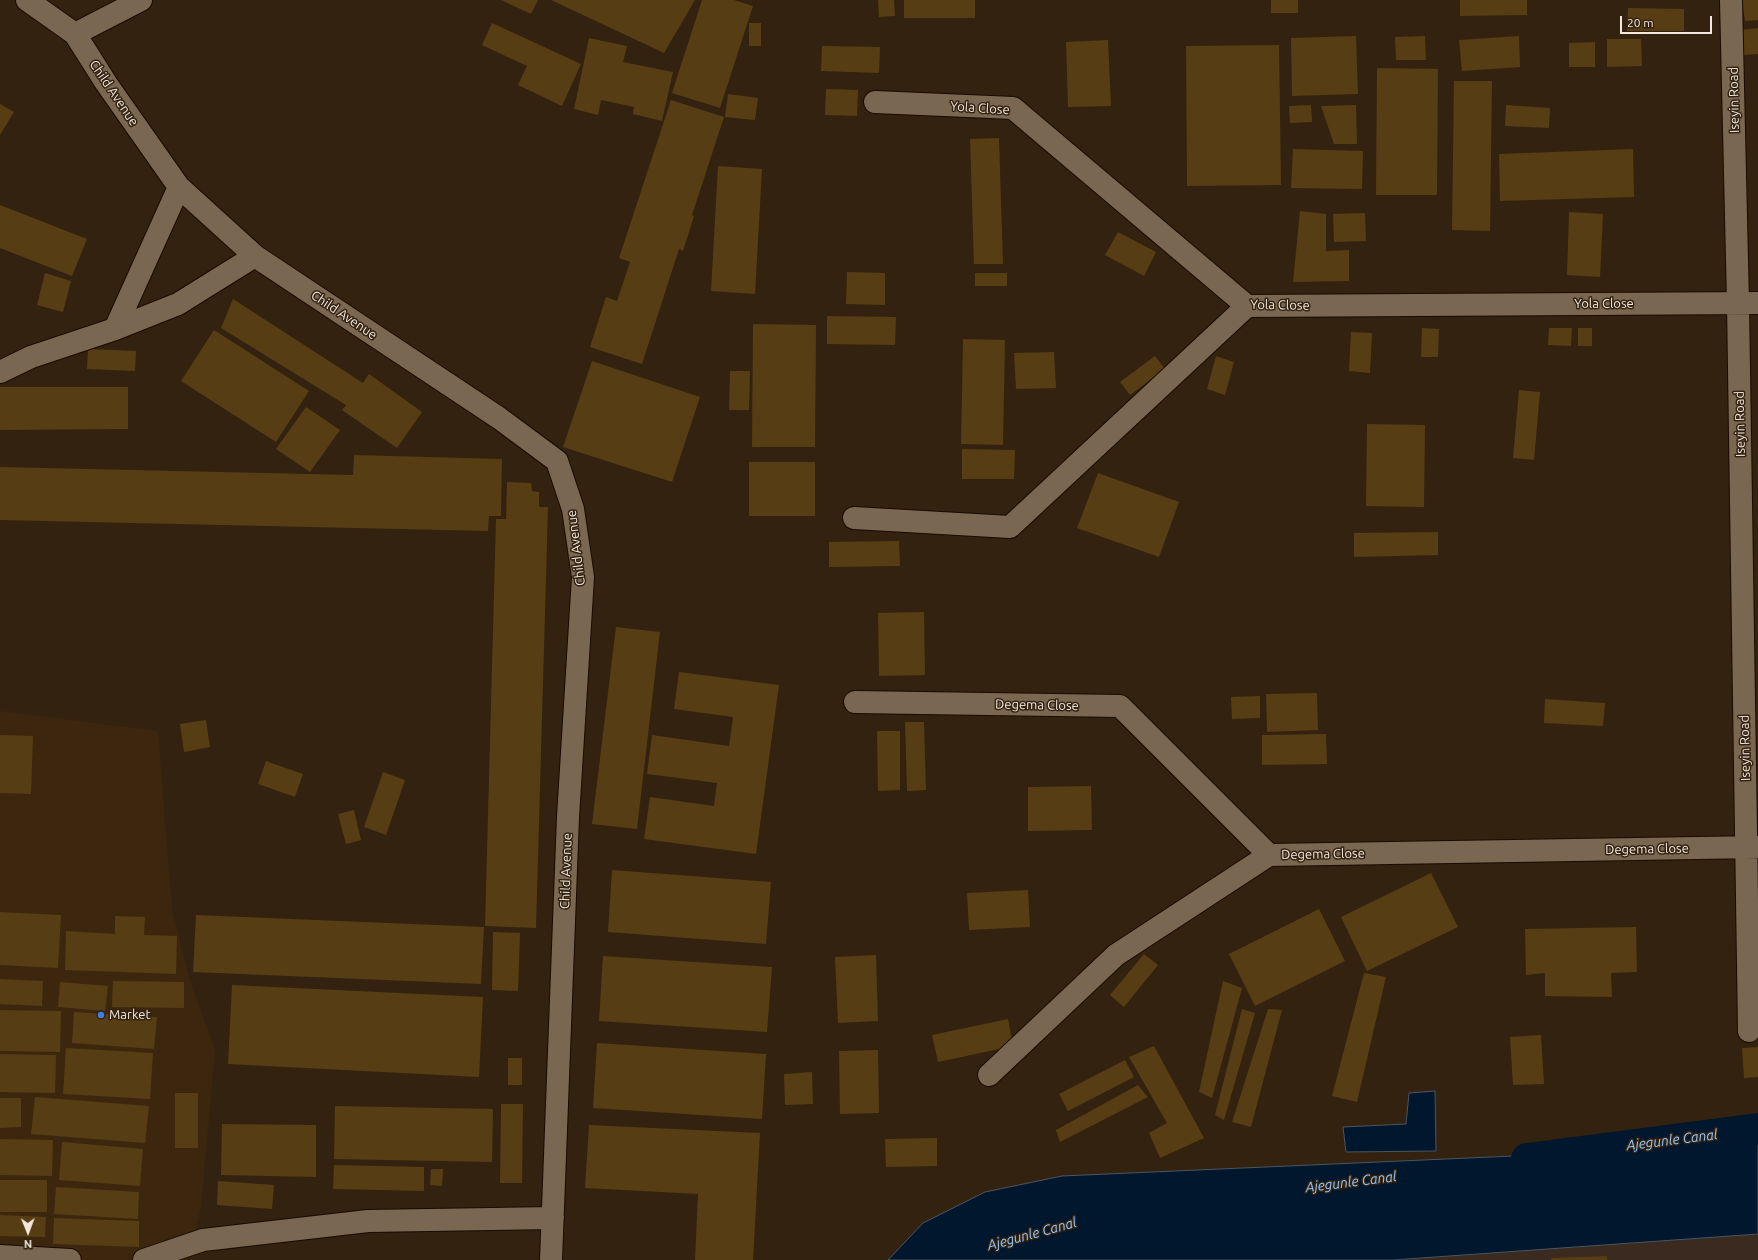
<!DOCTYPE html>
<style>
body{margin:0}
#map{position:relative;width:1758px;height:1260px;overflow:hidden;background:#332210;font-family:Ubuntu,sans-serif}
canvas{display:block}
.north{position:absolute;left:8px;top:1212px;width:40px;height:40px;-webkit-text-stroke:3px #332210;paint-order:stroke;rotate:179deg;font-size:11px;font-weight:700;line-height:16px;text-align:center;color:#f3e8dd}
.north::after{content:'';display:block;margin:auto;width:14px;height:18px;background:#f3e8dd;clip-path:polygon(50% 0,100% 100%,50% 72%,0 100%)}
.scale{position:absolute;left:1620px;top:16px;width:92px;height:18px;box-sizing:border-box;border:2px solid #f3e8dd;border-top:0;padding-left:5px;font-size:12px;line-height:14px;white-space:nowrap;color:#f3e8dd;-webkit-text-stroke:3px #332210;paint-order:stroke}
</style>
<div id="map">
<canvas width="1758" height="1260"></canvas>
<div class="north">N</div>
<div class="scale">20 m</div>
</div>
<script>
const g = document.querySelector('canvas').getContext('2d');
g.lineJoin = 'round';
function paint(path, color) {
  g.fillStyle = color;
  g.fill(path, 'evenodd');
}
function toPath(rows) {
  const path = new Path2D();
  for (const r of rows) {
    path.moveTo(r[0], r[1]);
    for (let i = 2; i < r.length; i += 2) path.lineTo(r[i], r[i + 1]);
  }
  return path;
}
function trace(path, color, width, dash) {
  g.strokeStyle = color;
  g.lineWidth = width;
  g.lineCap = dash ? 'butt' : 'round';
  g.setLineDash(dash || []);
  g.stroke(path);
}
function write(font, color, halo, rows, align = 'center') {
  g.font = font + ' Ubuntu,sans-serif';
  g.lineWidth = 3;
  g.setLineDash([]);
  g.textBaseline = 'middle';
  g.strokeStyle = halo;
  g.fillStyle = color;
  for (const [text, x, y, turn = 0] of rows) {
    g.save();
    g.translate(x, y);
    g.rotate((+turn || 0) * Math.PI / 180);
    g.textAlign = isNaN(turn) ? turn : align;
    if (halo) g.strokeText(text, 0, 0);
    g.fillText(text, 0, 0);
    g.restore();
  }
}
paint(toPath([
 [0,711,158,731,172,909,190,981,215,1049,201,1208,188,1260,0,1260]
]), '#3c270e');
paint(toPath([
 [1758,1234,1758,1260,1393,1260,1429,1258]
]), '#3a2a1f');
const water = toPath([
 [1435,1091,1436,1151,1346,1152,1343,1127,1406,1124,1409,1093,1435,1091],
 [1758,1142,1758,1234,1393,1260,888,1260,923,1223,985,1192,1062,1176,1717,1147,1758,1142]
]);
paint(water, '#01172d');
trace(water, '#4a5662', 1);
trace(toPath([
 [1527,1159,1758,1129]
]), '#01172d', 32);
paint(toPath([
 [501,0,538,0,531,14],
 [551,0,695,0,664,53],
 [702,0,734,0,753,6,720,108,672,93],
 [878,0,894,0,895,16,879,17],
 [904,0,975,0,975,18,904,18],
 [1271,0,1298,0,1298,13,1271,13],
 [1460,0,1527,0,1527,15,1460,16],
 [1742,0,1758,0,1758,20,1745,21],
 [1628,8,1684,9,1684,31,1627,31],
 [492,23,581,64,562,106,518,85,527,66,482,45],
 [749,23,761,23,761,46,749,46],
 [1758,28,1758,54,1743,55,1740,30],
 [1356,36,1358,94,1292,96,1291,38],
 [1425,36,1426,60,1396,60,1395,37],
 [1519,36,1520,67,1462,71,1459,40],
 [589,38,627,46,623,62,673,72,662,121,633,114,634,107,601,100,598,115,574,109],
 [1607,39,1641,39,1642,66,1607,67],
 [1108,40,1111,106,1068,107,1066,42],
 [1595,42,1595,67,1569,67,1569,43],
 [1279,45,1281,185,1187,186,1186,46],
 [822,46,880,47,879,73,821,71],
 [1377,68,1438,69,1437,195,1376,195],
 [1454,81,1492,81,1490,231,1452,230],
 [826,89,858,90,857,116,825,115],
 [728,94,758,98,755,120,725,117],
 [671,100,724,117,692,215,694,216,683,251,679,249,642,364,590,347,606,297,617,301,630,262,619,258],
 [0,104,14,112,0,135],
 [1311,105,1312,122,1290,123,1289,106],
 [1356,105,1357,144,1334,144,1321,106],
 [1506,105,1550,108,1549,128,1505,126],
 [999,138,1003,264,974,264,970,139],
 [1293,149,1363,151,1362,189,1291,188],
 [1633,149,1634,197,1500,201,1499,154],
 [718,166,762,169,755,294,711,291],
 [0,205,87,239,72,276,0,248],
 [1300,211,1326,214,1326,251,1349,250,1349,281,1293,282],
 [1569,212,1603,214,1600,277,1567,275],
 [1365,213,1366,241,1334,242,1333,214],
 [1118,232,1156,252,1144,276,1105,255],
 [847,272,885,273,885,305,846,304],
 [45,273,71,281,63,312,37,305],
 [975,273,1007,273,1007,286,975,286],
 [233,299,363,383,369,374,422,412,397,448,342,410,346,405,221,328],
 [827,316,896,317,895,345,827,344],
 [753,324,816,325,815,447,752,447],
 [1422,328,1439,329,1438,357,1421,357],
 [1549,328,1572,328,1571,346,1548,345],
 [1578,328,1592,328,1592,346,1578,346],
 [214,330,309,391,276,442,181,381],
 [1351,332,1372,333,1370,373,1349,371],
 [963,339,1005,340,1003,445,961,444],
 [88,349,136,351,135,371,87,369],
 [1054,352,1056,388,1016,389,1014,353],
 [1155,356,1165,369,1130,395,1120,382],
 [1216,356,1234,362,1225,395,1207,389],
 [592,361,700,397,672,482,563,447],
 [730,371,750,371,749,410,729,410],
 [0,387,128,387,128,429,0,430],
 [1519,390,1540,392,1534,460,1513,458],
 [306,407,340,430,310,472,276,449],
 [1367,424,1425,425,1424,507,1366,506],
 [962,449,1015,450,1014,479,962,479],
 [354,455,502,459,501,516,489,516,488,531,0,520,0,467,353,475],
 [749,462,815,462,815,516,749,516],
 [1098,473,1179,502,1159,557,1077,528],
 [507,482,531,483,532,491,539,492,539,507,548,507,536,928,485,926,496,519,506,519],
 [1438,532,1438,555,1354,557,1354,533],
 [899,541,900,566,829,567,829,542],
 [924,612,925,675,879,676,878,613],
 [616,627,660,632,637,829,592,824],
 [679,672,779,685,756,854,644,839,650,797,714,806,717,783,647,774,652,735,729,746,733,717,674,709],
 [1317,693,1318,730,1267,732,1266,694],
 [1260,696,1260,718,1232,719,1231,697],
 [1545,699,1605,703,1603,726,1544,723],
 [206,720,210,747,184,752,180,724],
 [905,722,924,722,926,790,907,791],
 [877,731,900,731,900,790,878,791],
 [1326,734,1327,764,1262,765,1262,735],
 [0,735,33,736,31,794,0,793],
 [266,761,303,774,295,797,258,784],
 [383,772,405,780,386,835,364,827],
 [1091,786,1092,830,1028,831,1028,787],
 [354,810,361,840,346,844,338,814],
 [612,870,771,882,766,944,608,932],
 [1431,873,1458,927,1367,971,1341,917],
 [1028,890,1030,927,969,930,967,893],
 [1319,909,1345,961,1255,1006,1229,954],
 [0,912,61,915,58,968,0,965],
 [196,915,484,927,481,984,193,972],
 [115,916,145,917,144,935,177,936,176,974,65,970,66,931,115,934],
 [1636,927,1637,972,1611,973,1612,997,1545,996,1545,973,1526,975,1525,929],
 [493,932,520,933,518,991,492,990],
 [1144,954,1158,965,1124,1007,1110,995],
 [876,955,878,1021,838,1023,835,957],
 [603,956,772,967,767,1032,599,1021],
 [1364,973,1386,977,1357,1102,1332,1096],
 [0,979,43,981,42,1006,0,1004],
 [113,981,184,982,184,1008,112,1007],
 [1223,981,1242,988,1212,1098,1199,1092],
 [60,982,108,986,105,1011,58,1007],
 [232,985,483,997,479,1077,228,1064],
 [1242,1009,1255,1013,1224,1120,1215,1115],
 [1268,1009,1282,1010,1251,1127,1232,1122],
 [0,1010,61,1011,60,1052,0,1051],
 [74,1012,157,1017,154,1049,72,1043],
 [1008,1019,1013,1046,938,1062,932,1035],
 [1541,1035,1544,1084,1513,1085,1510,1037],
 [597,1043,766,1054,762,1119,593,1108],
 [1154,1046,1204,1138,1160,1158,1149,1133,1167,1123,1129,1057],
 [1758,1047,1758,1077,1744,1078,1742,1048],
 [66,1048,153,1053,150,1099,63,1094],
 [878,1050,879,1113,840,1114,839,1051],
 [0,1054,56,1055,55,1093,0,1092],
 [508,1058,522,1058,522,1085,508,1085],
 [1125,1060,1134,1077,1068,1111,1059,1094],
 [812,1072,813,1104,785,1105,784,1074],
 [1138,1085,1148,1097,1060,1142,1056,1130],
 [175,1093,198,1093,198,1148,175,1148],
 [35,1097,149,1106,145,1143,31,1134],
 [0,1098,21,1098,21,1127,0,1128],
 [501,1104,523,1104,522,1183,500,1183],
 [335,1106,493,1109,492,1162,334,1159],
 [222,1124,316,1125,316,1177,221,1175],
 [589,1125,760,1133,753,1260,695,1260,698,1194,585,1188],
 [937,1138,937,1166,886,1167,885,1139],
 [0,1139,53,1140,52,1176,0,1175],
 [62,1142,143,1149,140,1186,59,1180],
 [334,1165,424,1167,424,1191,333,1189],
 [431,1169,443,1169,442,1186,430,1185],
 [0,1180,47,1180,47,1212,0,1212],
 [218,1181,274,1185,272,1209,217,1205],
 [56,1187,139,1192,138,1219,54,1214],
 [0,1215,46,1217,45,1237,0,1236],
 [54,1218,139,1221,139,1247,53,1244],
 [1607,1256,1607,1260,1551,1260,1551,1258]
]), '#573d13');
const minor = toPath([
 [27,0,75,34,106,83,179,187,255,256,499,418,557,461,573,509,583,577,568,817,551,1260],
 [1731,0,1738,303,1749,1031],
 [75,34,141,0],
 [875,102,1013,108,1247,306,1758,303],
 [115,329,179,187],
 [0,372,31,357,115,329,178,304,255,256],
 [854,518,1010,527,1247,306],
 [855,702,1120,706,1269,855,1758,847],
 [989,1075,1116,955,1269,855],
 [0,1256,70,1260],
 [144,1260,203,1240,368,1221,553,1218]
]);
trace(minor, '#1a0b00', 24);
trace(minor, '#7a6752', 22);
for (const [x, y, r, color] of [
 [101,1015,4,"#3f7fe0"]
]) {
  const dot = new Path2D();
  dot.arc(x, y, r, 0, 2 * Math.PI);
  g.fillStyle = color;
  g.fill(dot);
  trace(dot, '#332210', 1.5);
}
write('13px', '#f3e8dd', '#332210', [
 ["Child Avenue",114,93,56],
 ["Iseyin Road",1734,100,-91],
 ["Yola Close",980,108,4],
 ["Yola Close",1604,304],
 ["Yola Close",1280,305,1],
 ["Child Avenue",344,315,34],
 ["Iseyin Road",1740,424,-91],
 ["Child Avenue",576,548,-97],
 ["Degema Close",1037,705,1],
 ["Iseyin Road",1745,748,-91],
 ["Degema Close",1647,849,-1],
 ["Degema Close",1323,854,-1],
 ["Child Avenue",566,871,-88]
]);
write('13px', '#f3e8dd', '#332210', [
 ["Market",109,1015]
], 'left');
write('italic 14px', '#90c7fe', '#332210', [
 ["Ajegunle Canal",1672,1140,-7],
 ["Ajegunle Canal",1351,1182,-7],
 ["Ajegunle Canal",1032,1234,-15]
]);
</script>
